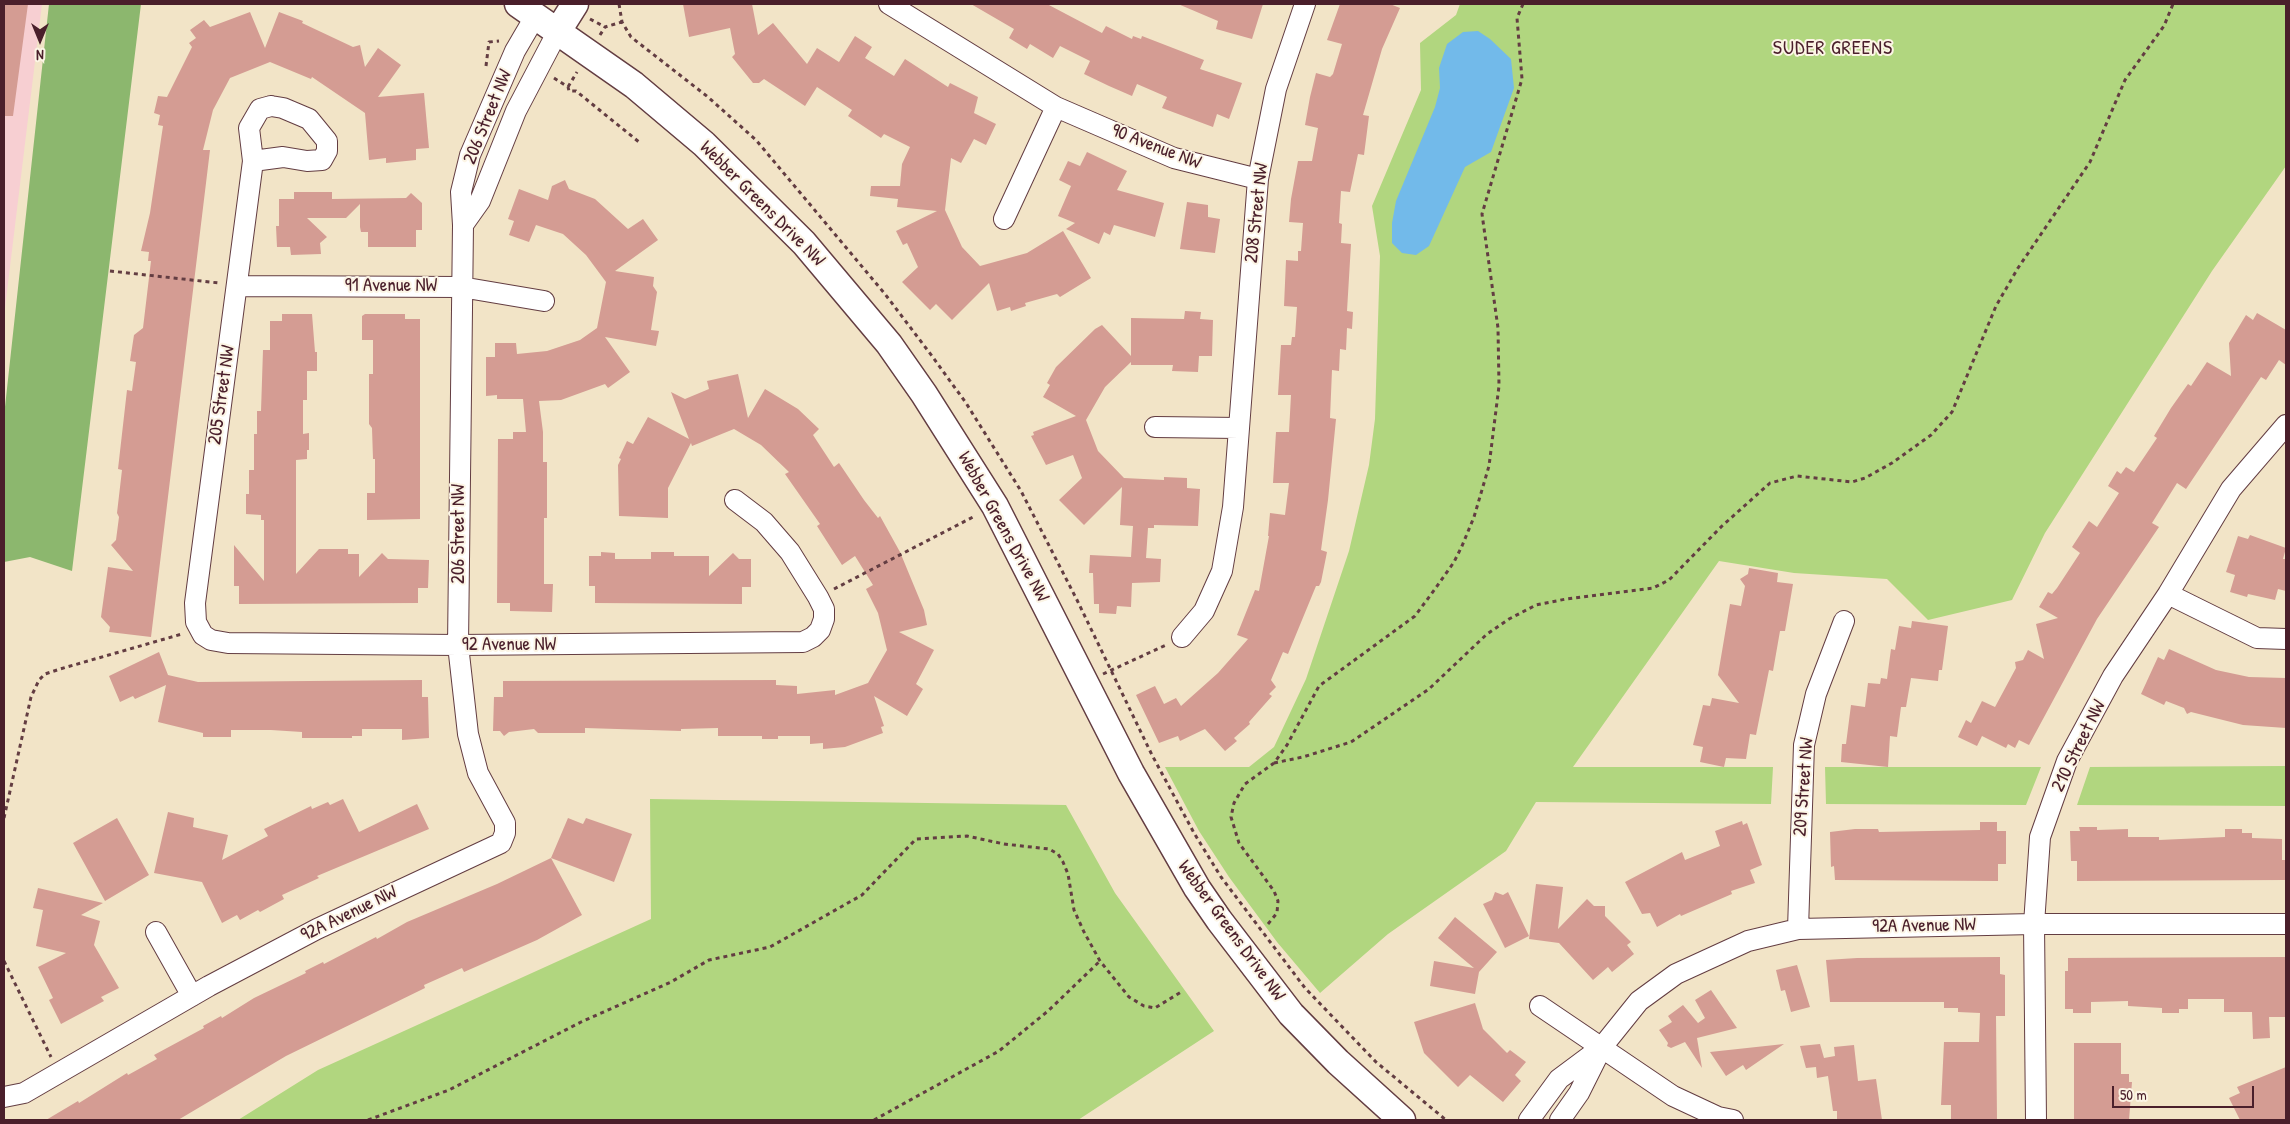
<!DOCTYPE html>
<style>
body{margin:0}
#map{position:relative;width:2290px;height:1124px;overflow:hidden;background:#f2e4c7;font-family:"Patrick Hand",sans-serif}
canvas{display:block}
.frame{position:absolute;inset:0;border:5px solid #4a1f2b;pointer-events:none}
.north{position:absolute;left:15px;top:15px;width:50px;height:50px;-webkit-text-stroke:4px #fcf5e5;paint-order:stroke;rotate:180deg;font-size:14px;font-weight:700;line-height:20px;text-align:center;color:#4a1f2b}
.north::after{content:'';display:block;margin:auto;width:18px;height:22px;background:#4a1f2b;clip-path:polygon(50% 0,100% 100%,50% 72%,0 100%)}
.scale{position:absolute;left:2112px;top:1086px;width:142px;height:22px;box-sizing:border-box;border:2px solid #4a1f2b;border-top:0;padding-left:6px;font-size:15px;line-height:18px;white-space:nowrap;color:#4a1f2b;-webkit-text-stroke:4px #fcf5e5;paint-order:stroke}
</style>
<div id="map">
<canvas width="2290" height="1124"></canvas>
<div class="frame"></div>
<div class="north">N</div>
<div class="scale">50 m</div>
</div>
<script>
const g = document.querySelector('canvas').getContext('2d');
g.lineJoin = 'round';
function paint(path, color) {
  g.fillStyle = color;
  g.fill(path, 'evenodd');
}
function toPath(rows) {
  const path = new Path2D();
  for (const r of rows) {
    path.moveTo(r[0], r[1]);
    for (let i = 2; i < r.length; i += 2) path.lineTo(r[i], r[i + 1]);
  }
  return path;
}
function trace(path, color, width, dash) {
  g.strokeStyle = color;
  g.lineWidth = width;
  g.lineCap = dash ? 'butt' : 'round';
  g.setLineDash(dash || []);
  g.stroke(path);
}
function write(font, color, halo, rows, align = 'center') {
  g.font = font + ' "Patrick Hand",sans-serif';
  g.lineWidth = 4;
  g.setLineDash([]);
  g.textBaseline = 'middle';
  g.strokeStyle = halo;
  g.fillStyle = color;
  for (const [text, x, y, turn = 0] of rows) {
    g.save();
    g.translate(x, y);
    g.rotate((+turn || 0) * Math.PI / 180);
    g.textAlign = isNaN(turn) ? turn : align;
    if (halo) g.strokeText(text, 0, 0);
    g.fillText(text, 0, 0);
    g.restore();
  }
}
paint(toPath([
 [4,4,42,4,4,316]
]), '#f7cfd2');
paint(toPath([
 [1460,4,2286,4,2286,166,2212,271,2045,533,2012,600,1928,620,1887,579,1794,573,1719,561,1573,767,1773,767,1771,804,1536,802,1506,851,1388,934,1320,993,1277,942,1229,877,1199,831,1165,767,1249,767,1274,747,1306,679,1349,551,1369,465,1375,419,1380,256,1372,206,1421,90,1420,43,1456,15],
 [2286,766,2286,806,2077,805,2090,767],
 [1825,767,2041,767,2026,805,1826,804],
 [650,799,1066,805,1115,893,1214,1031,1078,1120,238,1120,318,1070,651,919]
]), '#b1d67f');
paint(toPath([
 [49,4,141,4,72,571,30,557,4,562,4,416]
]), '#8cb76e');
paint(toPath([
 [1478,31,1490,39,1511,59,1514,88,1491,152,1465,167,1429,246,1416,255,1402,253,1392,243,1392,223,1396,201,1435,107,1440,88,1439,68,1447,44,1463,32]
]), '#72baea');
paint(toPath([
 [4,4,28,4,13,116,4,116],
 [683,4,752,4,758,35,773,23,807,64,817,48,839,62,855,36,872,47,865,58,894,76,905,59,948,87,950,83,978,97,974,113,996,124,986,145,974,139,961,163,951,158,945,210,962,247,980,266,1027,253,1063,231,1091,278,1060,297,1057,294,1025,303,1026,306,1011,311,1010,307,997,311,989,283,952,320,936,304,930,310,902,282,918,267,907,243,903,245,896,231,937,211,897,207,898,199,870,196,871,186,900,186,902,164,910,147,884,134,881,138,848,116,852,110,817,87,805,106,764,79,759,83,753,83,732,57,735,54,730,28,689,37],
 [971,4,1047,4,1102,33,1106,26,1132,39,1133,36,1141,39,1142,36,1204,60,1200,69,1242,83,1229,119,1217,114,1213,127,1162,108,1167,97,1137,84,1132,96,1109,86,1084,74,1090,61,1060,46,1053,58,1030,44,1027,49,1009,38,1014,29],
 [1178,4,1263,4,1252,39,1216,29,1218,21],
 [1340,4,1390,4,1400,8,1382,49,1363,115,1369,116,1364,155,1358,154,1350,192,1341,191,1339,223,1342,224,1341,243,1351,244,1347,311,1353,312,1352,329,1347,328,1346,350,1340,349,1339,371,1332,370,1330,418,1336,419,1328,500,1321,550,1327,552,1321,582,1319,586,1316,586,1288,654,1283,652,1271,680,1276,687,1269,694,1272,696,1249,722,1250,724,1234,738,1237,741,1225,751,1205,729,1180,741,1178,736,1159,743,1136,695,1155,686,1164,704,1176,698,1181,706,1218,673,1248,639,1237,635,1255,590,1259,591,1269,536,1268,536,1270,513,1285,515,1289,483,1273,483,1276,432,1289,432,1291,395,1278,395,1281,345,1291,345,1292,337,1295,337,1297,307,1284,306,1286,260,1298,261,1298,251,1301,251,1303,223,1289,222,1291,199,1298,161,1312,161,1318,128,1305,125,1310,97,1316,73,1330,77,1333,74,1342,44,1327,40],
 [250,12,265,48,279,12,303,21,302,23,353,47,360,45,365,67,378,48,401,65,378,97,424,93,429,148,416,149,416,160,386,163,386,158,369,160,365,113,312,77,311,79,270,62,230,78,213,110,203,150,210,150,151,637,109,632,110,627,101,617,108,567,133,571,111,545,116,540,119,517,117,513,122,470,118,469,127,390,132,391,136,362,130,361,134,335,143,328,151,261,148,261,149,252,141,251,150,213,163,126,158,125,160,115,154,113,158,96,167,97,192,47,189,43,196,38,190,30,204,20,210,27],
 [1087,152,1127,171,1117,190,1164,203,1155,237,1114,225,1110,235,1104,232,1099,244,1066,229,1075,223,1058,216,1071,186,1059,180,1068,161,1080,166],
 [565,180,569,189,595,199,628,229,643,219,658,240,615,271,654,277,653,286,657,292,651,330,659,331,656,346,605,337,630,372,608,388,605,384,561,400,539,401,543,432,543,462,547,462,547,518,544,518,544,584,553,584,552,612,510,611,510,603,497,603,498,439,513,439,513,432,526,432,523,399,497,399,497,395,486,396,486,357,495,357,495,343,516,343,517,354,547,351,580,340,597,328,606,282,586,255,563,234,536,225,529,242,509,235,514,221,508,219,519,189,548,200,552,186],
 [294,192,332,192,332,199,406,198,411,193,422,203,422,230,416,230,416,247,368,247,368,232,361,232,360,227,360,204,346,218,307,218,327,237,320,243,321,254,291,255,290,247,277,247,276,226,279,226,279,199,294,199],
 [1187,202,1208,205,1208,217,1220,219,1215,253,1180,249],
 [1185,311,1201,312,1200,319,1213,320,1212,356,1199,356,1198,372,1172,371,1173,365,1131,365,1131,362,1105,387,1086,420,1098,451,1124,478,1164,480,1164,477,1187,478,1187,488,1200,489,1198,526,1154,525,1154,528,1148,528,1146,558,1161,559,1160,582,1132,583,1131,607,1117,606,1116,614,1099,613,1099,604,1094,604,1093,573,1089,573,1090,555,1131,557,1133,526,1120,525,1122,487,1084,525,1059,500,1082,478,1073,455,1046,465,1031,436,1034,435,1033,432,1076,416,1043,397,1050,385,1047,383,1056,367,1095,329,1102,325,1131,356,1131,318,1184,319],
 [2257,313,2286,330,2286,365,2279,360,2266,380,2261,377,2186,489,2177,483,2152,523,2159,527,2097,619,2029,745,2019,740,2015,748,2008,744,2006,748,1982,736,1977,746,1958,737,1966,720,1971,723,1982,701,1995,707,2016,668,2015,662,2023,660,2028,650,2044,659,2036,624,2058,618,2039,607,2048,592,2052,594,2057,588,2080,553,2072,547,2089,521,2097,527,2119,493,2108,486,2117,471,2121,474,2126,467,2134,472,2157,438,2154,436,2171,408,2188,384,2191,386,2207,362,2231,376,2229,343,2246,315,2253,320],
 [282,314,312,314,315,352,317,352,317,371,307,371,307,400,303,400,303,434,309,433,309,450,307,450,307,459,296,460,296,574,319,549,348,549,348,554,359,554,359,577,382,553,388,559,429,560,428,588,418,588,418,603,239,604,239,586,234,586,234,545,264,581,264,520,261,520,261,515,246,514,246,494,249,494,249,470,254,470,254,434,257,434,257,411,261,411,263,350,270,350,270,321,282,321],
 [365,314,405,314,405,319,420,319,420,519,367,520,367,493,375,493,375,459,373,459,372,428,369,424,369,374,373,374,373,340,362,340,362,316],
 [738,374,748,418,765,389,798,409,819,429,813,435,834,467,839,463,864,500,878,518,880,516,900,552,924,610,927,625,899,632,934,650,916,684,923,689,907,716,874,696,884,726,881,727,883,733,845,747,823,749,823,743,810,744,810,736,778,736,778,739,762,739,762,736,718,736,718,728,681,729,681,731,585,728,585,733,538,733,534,729,509,732,504,736,500,731,493,731,494,697,503,697,503,681,776,680,776,685,797,686,797,694,835,690,835,695,868,683,887,650,878,613,866,589,873,585,855,556,842,565,817,526,820,524,785,474,789,472,761,445,734,429,692,446,691,443,668,488,668,518,619,516,618,465,621,459,619,458,627,441,633,444,648,417,689,439,671,392,685,399,709,389,707,381],
 [2250,535,2286,548,2283,559,2286,559,2286,591,2278,589,2275,600,2248,594,2247,597,2230,592,2235,575,2226,572,2238,536,2248,539],
 [601,552,615,553,615,559,651,559,651,552,674,552,674,556,709,556,709,576,733,553,739,559,751,559,751,587,742,587,742,604,595,603,595,586,589,586,589,556,601,556],
 [1749,568,1778,573,1777,582,1793,584,1785,631,1780,631,1773,671,1769,670,1756,735,1750,734,1746,759,1726,758,1724,767,1700,762,1703,747,1693,745,1703,705,1710,706,1712,698,1739,703,1718,675,1730,604,1741,606,1745,586,1740,579,1748,574],
 [1912,621,1948,626,1942,670,1939,670,1938,681,1911,678,1906,707,1901,707,1897,737,1890,736,1888,767,1841,762,1842,744,1846,744,1851,705,1865,707,1868,683,1880,684,1881,678,1887,679,1891,649,1895,650,1899,626,1911,628],
 [2169,649,2216,670,2249,677,2286,678,2286,728,2243,725,2191,712,2187,714,2184,708,2166,701,2164,705,2141,694,2158,657,2164,660],
 [159,652,168,675,198,682,422,680,422,697,428,697,429,738,402,740,402,729,362,729,362,736,352,736,352,738,302,738,302,732,271,730,231,730,231,737,203,737,203,733,158,722,166,685,135,699,133,696,120,702,109,676],
 [343,799,359,832,417,804,429,829,317,876,319,878,282,895,284,899,260,912,258,910,240,920,237,915,222,923,202,882,154,873,168,812,194,818,193,827,228,835,222,860,268,836,264,829,311,806,312,809,328,802,330,805],
 [117,818,149,875,105,901,73,843],
 [568,818,583,824,586,818,632,834,614,882,551,858],
 [1742,821,1743,825,1747,823,1762,865,1750,870,1755,883,1731,891,1732,894,1681,916,1680,914,1657,927,1650,913,1642,914,1625,882,1682,852,1685,860,1720,846,1715,831],
 [1980,822,1997,822,1997,831,2006,831,2006,864,1998,864,1998,881,1835,880,1834,866,1831,867,1830,832,1855,829,1878,829,1879,832,1980,830],
 [2079,827,2097,827,2097,830,2128,829,2128,837,2159,837,2159,840,2225,837,2225,829,2242,829,2242,833,2252,833,2252,838,2282,839,2282,860,2286,860,2286,880,2077,881,2077,861,2071,861,2070,831,2080,831],
 [551,858,582,915,537,940,464,972,462,968,424,985,425,988,286,1056,178,1120,46,1120,78,1101,79,1103,127,1073,128,1075,157,1059,154,1055,204,1028,203,1026,221,1016,222,1018,254,998,306,973,305,971,323,962,324,964,376,937,377,939,407,922,497,884],
 [1536,884,1563,887,1558,929,1587,899,1594,906,1605,906,1605,916,1631,942,1627,945,1634,954,1612,972,1608,967,1593,980,1559,943,1529,939],
 [38,888,103,903,81,915,100,921,94,945,119,988,101,997,104,1001,61,1024,49,1000,53,998,38,967,66,953,36,946,43,910,33,908],
 [1495,892,1503,895,1508,892,1529,936,1505,948,1483,904,1492,900],
 [1455,917,1497,952,1479,972,1475,994,1430,986,1434,961,1474,968,1438,938],
 [2000,957,2000,974,2005,975,2005,1016,1996,1016,1997,1120,1951,1120,1951,1105,1941,1105,1944,1042,1979,1042,1980,1013,1958,1012,1958,1008,1944,1008,1944,1002,1830,1002,1826,960,1857,958],
 [2286,957,2286,1017,2269,1017,2270,1038,2253,1039,2252,1012,2224,1012,2224,999,2188,999,2188,1009,2179,1009,2179,1013,2162,1013,2162,1008,2128,1006,2128,1001,2091,1002,2091,1013,2073,1013,2073,1009,2065,1009,2065,971,2068,971,2068,958],
 [1797,965,1810,1007,1791,1012,1785,990,1781,991,1776,970],
 [1711,990,1737,1028,1697,1038,1702,1068,1685,1042,1671,1048,1667,1046,1668,1043,1659,1030,1672,1022,1668,1016,1683,1005,1698,1023,1705,1018,1695,1000],
 [1475,1003,1483,1029,1507,1053,1510,1050,1526,1062,1515,1075,1521,1081,1503,1102,1470,1075,1458,1087,1424,1053,1414,1022],
 [2074,1043,2121,1043,2121,1074,2129,1074,2129,1082,2132,1082,2129,1120,2074,1120],
 [1784,1044,1746,1070,1743,1065,1726,1076,1710,1052],
 [1820,1044,1824,1058,1835,1056,1834,1047,1854,1045,1858,1081,1876,1079,1882,1120,1837,1120,1837,1111,1833,1111,1828,1076,1817,1078,1816,1067,1806,1068,1800,1046],
 [2286,1067,2286,1120,2240,1120,2229,1098,2240,1093,2237,1087]
]), '#d49c93');
const minor = toPath([
 [889,4,1056,107,1174,158,1258,179],
 [271,106,283,108,309,119,327,141,327,151,322,160,307,161,283,157,253,161,249,128,260,109,271,106],
 [253,161,195,603,196,622,203,635,211,640,228,643,458,645,803,642,813,637,820,630,824,619,824,609,818,597,790,552,764,522,735,500],
 [1004,219,1056,107],
 [463,225,480,201,516,111,558,31],
 [237,286,461,287,544,301],
 [1155,427,1239,428],
 [2168,594,2257,638,2286,639],
 [1182,637,1204,611,1222,571,1233,507,1258,179,1276,89,1305,4],
 [1798,929,1804,745,1816,694,1844,621],
 [156,932,192,996],
 [1540,1006,1673,1096,1718,1117,1733,1120],
 [4,1097,24,1093,209,986,317,929,501,843,505,833,505,823,478,773,468,734,458,645,463,225,461,192,470,155,515,51,536,15],
 [1529,1120,1559,1079,1598,1050],
 [1560,1120,1579,1093,1602,1047,1639,1001,1676,974,1748,941,1798,929,2034,924,2286,924],
 [2036,1120,2034,924,2040,837,2067,761,2113,676,2168,594,2231,489,2286,425]
]);
const major = toPath([
 [518,4,634,85,704,144,804,243,889,344,924,394,995,506,1131,773,1197,888,1219,920,1291,1014,1338,1062,1402,1120],
 [558,31,575,4]
]);
trace(minor, '#633d42', 22);
trace(major, '#633d42', 29);
trace(toPath([
 [619,4,622,22,631,37,708,97,756,140,885,294,932,356,966,403,1021,491,1077,600,1152,755,1194,833,1221,877,1305,988,1376,1062,1446,1120],
 [590,19,605,27],
 [600,35,605,27,622,22],
 [486,66,489,42,499,41],
 [554,78,568,87,569,91,576,91,639,142],
 [568,87,577,72],
 [110,271,219,283],
 [834,589,975,516],
 [1103,674,1166,645],
 [1274,763,1303,757,1351,742,1429,689,1487,634,1509,619,1536,605,1566,599,1653,588,1669,580,1722,526,1770,483,1797,476,1852,482,1865,478,1892,463,1931,435,1952,412,1996,306,2018,268,2090,162,2125,80,2164,26,2173,4],
 [4,818,31,697,39,680,45,674,60,669,182,634],
 [1268,924,1277,913,1278,901,1274,891,1239,843,1231,817,1234,803,1245,784,1274,763,1287,745,1319,686,1415,616,1435,589,1454,562,1462,546,1474,517,1489,466,1499,386,1498,328,1482,214,1522,79,1517,18,1523,4],
 [4,961,51,1057],
 [368,1120,449,1090,581,1022,671,982,709,960,770,947,862,895,916,839,967,836,1004,844,1049,849,1058,854,1063,862,1068,874,1074,910,1084,932,1100,961,1129,997,1144,1006,1155,1008,1181,992],
 [874,1120,999,1051,1048,1011,1100,961]
]), '#633d42', 3, [4, 4]);
trace(minor, '#fff', 20);
trace(major, '#fff', 26);
write('19px', '#4a1f2b', '#fcf5e5', [
 ["206 Street NW",488,117,-68],
 ["90 Avenue NW",1156,147,21],
 ["Webber Greens Drive NW",762,204,45],
 ["208 Street NW",1257,213,-84],
 ["91 Avenue NW",391,286],
 ["205 Street NW",222,395,-82],
 ["Webber Greens Drive NW",1003,527,61],
 ["206 Street NW",459,534,-90],
 ["92 Avenue NW",509,645],
 ["210 Street NW",2079,746,-64],
 ["209 Street NW",1804,787,-86],
 ["92A Avenue NW",349,914,-26],
 ["92A Avenue NW",1924,926,-1],
 ["Webber Greens Drive NW",1231,931,54]
]);
g.letterSpacing = '1px';
write('20px', '#4a1f2b', '#fcf5e5', [
 ["SUDER GREENS",1833,49]
]);
g.letterSpacing = '0px';
</script>
